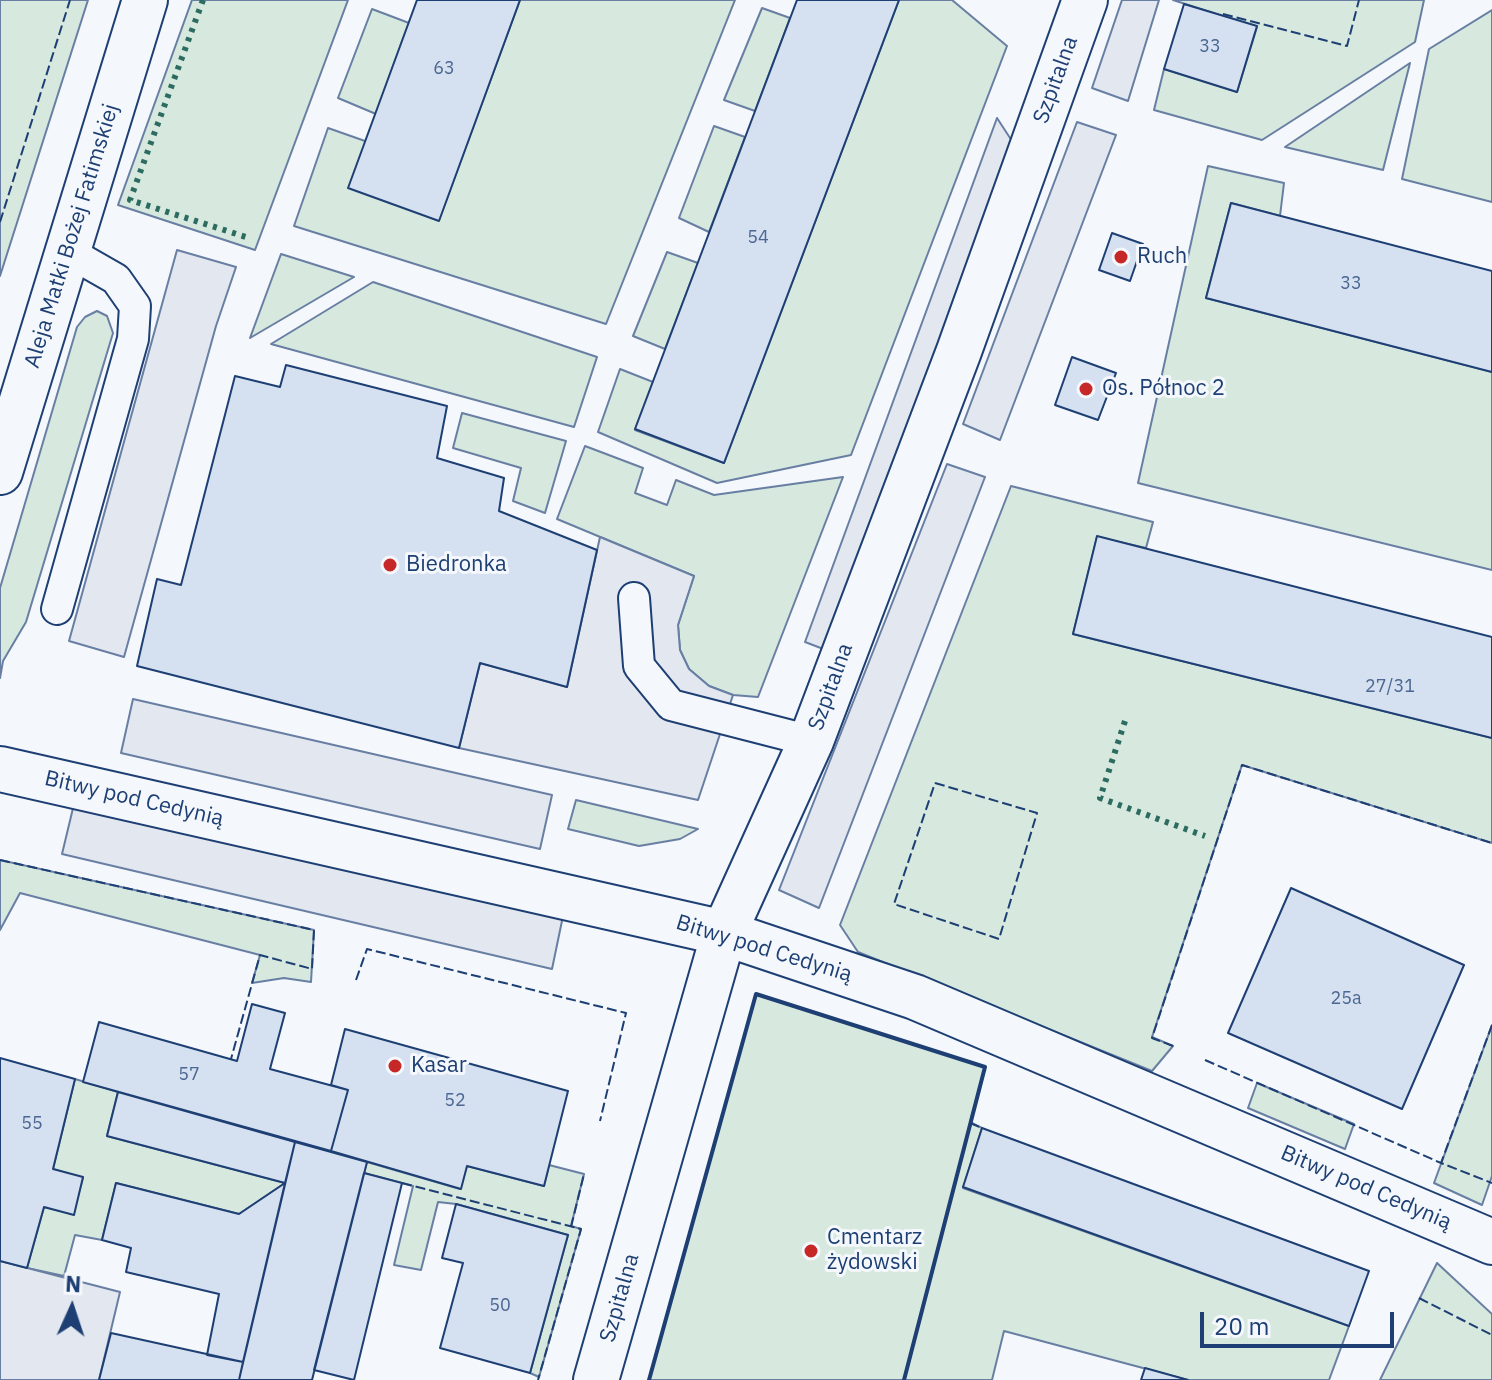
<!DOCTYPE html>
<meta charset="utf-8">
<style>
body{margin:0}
#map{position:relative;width:1492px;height:1380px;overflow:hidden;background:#f4f7fb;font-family:"IBM Plex Sans",sans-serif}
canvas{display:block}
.north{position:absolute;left:32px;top:1268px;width:80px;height:80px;-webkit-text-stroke:6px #f4f7fb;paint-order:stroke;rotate:3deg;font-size:22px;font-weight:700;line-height:32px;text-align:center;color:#1d3f73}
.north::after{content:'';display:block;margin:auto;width:28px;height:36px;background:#1d3f73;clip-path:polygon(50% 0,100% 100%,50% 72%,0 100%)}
.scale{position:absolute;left:1200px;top:1312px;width:194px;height:36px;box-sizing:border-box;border:4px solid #1d3f73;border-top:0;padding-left:10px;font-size:24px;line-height:28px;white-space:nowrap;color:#1d3f73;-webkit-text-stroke:6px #f4f7fb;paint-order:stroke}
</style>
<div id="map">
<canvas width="1492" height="1380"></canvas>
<div class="north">N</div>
<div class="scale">20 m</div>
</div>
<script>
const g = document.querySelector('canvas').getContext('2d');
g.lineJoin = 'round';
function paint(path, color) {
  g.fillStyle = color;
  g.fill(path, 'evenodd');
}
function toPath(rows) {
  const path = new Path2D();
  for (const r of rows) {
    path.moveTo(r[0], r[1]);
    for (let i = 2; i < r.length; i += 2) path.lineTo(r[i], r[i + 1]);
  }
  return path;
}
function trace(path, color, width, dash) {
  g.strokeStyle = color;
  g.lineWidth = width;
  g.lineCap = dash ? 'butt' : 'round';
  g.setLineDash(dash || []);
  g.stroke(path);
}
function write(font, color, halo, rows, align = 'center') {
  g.font = font + ' "IBM Plex Sans",sans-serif';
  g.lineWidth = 6;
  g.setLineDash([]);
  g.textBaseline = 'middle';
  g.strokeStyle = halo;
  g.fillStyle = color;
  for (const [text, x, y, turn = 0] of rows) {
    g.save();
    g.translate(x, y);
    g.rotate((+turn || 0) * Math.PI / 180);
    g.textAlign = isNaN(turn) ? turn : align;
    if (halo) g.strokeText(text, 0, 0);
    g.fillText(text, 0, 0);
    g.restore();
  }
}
const green = toPath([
 [0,0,88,0,0,276,0,0],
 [192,0,348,0,255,250,118,205,192,0],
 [520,0,735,0,606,324,294,226,328,128,365,141,439,220,520,0],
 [899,0,952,0,1007,46,851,455,717,483,598,432,620,369,653,382,635,430,724,463,899,0],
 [1173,0,1424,0,1415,42,1262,140,1154,110,1164,69,1237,92,1257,27,1173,0],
 [762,8,790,18,755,111,724,100,762,8],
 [372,9,409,23,376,114,338,98,372,9],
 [1492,10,1492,202,1402,179,1429,49,1492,10],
 [1410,63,1383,170,1285,147,1410,63],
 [714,126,745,137,709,232,679,218,714,126],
 [1208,166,1284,183,1280,216,1231,203,1206,298,1492,372,1492,570,1138,483,1208,166],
 [667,252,698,263,665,349,633,336,667,252],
 [281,254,354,277,250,338,281,254],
 [373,282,597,357,574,427,271,344,373,282],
 [97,311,107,316,113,333,26,622,3,661,0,678,0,588,77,327,85,317,97,311],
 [462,413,566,441,545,513,513,501,521,468,453,448,462,413],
 [585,446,643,468,635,493,667,505,676,480,714,495,843,477,758,697,733,695,709,686,689,669,680,650,678,625,694,576,557,519,585,446],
 [1011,486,1153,522,1146,548,1097,537,1073,634,1492,738,1492,843,1242,765,1152,1037,1173,1046,1152,1071,858,952,840,925,1011,486],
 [576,800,698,829,680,839,639,846,568,829,576,800],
 [0,860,314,930,311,982,284,978,252,983,260,955,20,893,0,930,0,860],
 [756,994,985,1067,970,1122,982,1128,963,1188,1349,1326,1329,1380,1188,1380,1004,1331,992,1380,649,1380,756,994],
 [1492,1025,1492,1176,1482,1205,1434,1183,1492,1025],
 [75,1079,118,1092,107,1136,285,1183,239,1214,116,1183,102,1240,75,1235,64,1276,27,1268,44,1207,73,1214,83,1178,53,1169,75,1079],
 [1257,1083,1354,1124,1345,1149,1248,1108,1257,1083],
 [367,1162,460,1189,467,1166,544,1186,549,1165,584,1174,571,1226,581,1229,539,1377,530,1373,568,1235,456,1204,438,1202,421,1270,394,1265,413,1186,364,1173,367,1162],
 [1437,1263,1492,1314,1492,1380,1380,1380,1437,1263]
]);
paint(green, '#d7e8df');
trace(green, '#687fa3', 2);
const parking = toPath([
 [1122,0,1159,0,1128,101,1092,88,1122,0],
 [997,118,1012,141,826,650,805,642,997,118],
 [1077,122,1116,135,1000,440,963,424,1077,122],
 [177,250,236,267,216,326,124,657,69,641,177,250],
 [947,464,985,477,819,908,779,890,947,464],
 [600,537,694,576,678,625,680,650,689,669,709,686,733,695,698,800,459,748,480,663,567,687,600,537],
 [133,699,552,795,540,849,121,753,133,699],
 [74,804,563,916,552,969,62,854,74,804],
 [0,1261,120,1292,99,1380,0,1380,0,1261]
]);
paint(parking, '#e3e8f0');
trace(parking, '#687fa3', 2);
const building = toPath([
 [417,0,520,0,439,221,348,188,417,0],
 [797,0,899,0,724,463,635,429,797,0],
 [1184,4,1257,26,1237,92,1164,69,1184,4],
 [1231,203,1492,271,1492,372,1206,298,1231,203],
 [1112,233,1143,244,1130,281,1099,270,1112,233],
 [1072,357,1116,373,1098,420,1055,405,1072,357],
 [286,365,447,406,437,458,504,478,499,511,597,550,567,687,480,663,459,748,137,666,157,579,181,585,235,376,280,387,286,365],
 [1097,536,1492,637,1492,738,1073,634,1097,536],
 [1291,888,1464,965,1402,1109,1228,1033,1291,888],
 [252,1004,285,1013,270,1069,348,1090,331,1151,83,1082,99,1022,237,1061,252,1004],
 [345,1029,568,1091,544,1186,467,1166,461,1189,331,1151,348,1090,331,1085,345,1029],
 [0,1058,75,1079,53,1169,83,1177,74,1215,44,1207,27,1268,0,1261,0,1058],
 [118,1092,295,1142,285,1183,107,1136,118,1092],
 [982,1128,1369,1271,1349,1326,963,1187,982,1128],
 [295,1142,367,1162,312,1380,239,1380,295,1142],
 [364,1173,402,1183,354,1380,314,1370,364,1173],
 [116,1183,239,1214,285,1183,243,1362,207,1355,219,1294,126,1272,131,1248,102,1240,116,1183],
 [456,1204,568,1235,530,1373,440,1348,463,1263,442,1258,456,1204],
 [111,1333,243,1362,239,1380,99,1380,111,1333],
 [1145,1368,1188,1380,1141,1380,1145,1368]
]);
paint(building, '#d5e0f0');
trace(building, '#1d3f73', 2);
const lane = toPath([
 [634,598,639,666,671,705,811,741],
 [57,609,133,339,135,306,116,279,67,251]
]);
const street = toPath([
 [0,769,724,933,915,997,1492,1242],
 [596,1380,724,933,811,741,959,351,1085,0]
]);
const secondary = toPath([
 [0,472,145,0]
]);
trace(lane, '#1d3f73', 34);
trace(street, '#1d3f73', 48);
trace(secondary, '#1d3f73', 48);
trace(lane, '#f4f7fb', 30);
trace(street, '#f4f7fb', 44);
trace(secondary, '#f4f7fb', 44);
trace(toPath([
 [203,0,130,200,246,237],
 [1125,721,1100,798,1205,836]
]), '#2c6c60', 6, [4, 6]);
trace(toPath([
 [1223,14,1347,46,1359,0],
 [0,222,70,0],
 [935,783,1037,813,999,939,894,904,935,783],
 [0,860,314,930,312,969,260,955,231,1059],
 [356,980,367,949,626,1013,600,1121],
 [1492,1025,1441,1163,1492,1183],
 [1173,1046,1152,1038,1242,765,1492,843],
 [1205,1060,1441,1163],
 [970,1123,982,1128],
 [402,1183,581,1229,538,1380],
 [571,1227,584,1174],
 [1419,1298,1492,1335]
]), '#1d3f73', 2, [10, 4]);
trace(toPath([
 [649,1380,756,994,985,1067,904,1380]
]), '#1d3f73', 4);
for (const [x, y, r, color] of [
 [1121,257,8,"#c62828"],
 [1086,389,8,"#c62828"],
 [390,565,8,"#c62828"],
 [395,1066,8,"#c62828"],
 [811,1251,8,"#c62828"]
]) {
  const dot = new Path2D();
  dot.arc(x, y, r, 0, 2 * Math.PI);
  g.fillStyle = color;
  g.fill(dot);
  trace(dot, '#f4f7fb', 3);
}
write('18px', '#4b6792', null, [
 ["33",1210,47],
 ["63",444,69],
 ["54",758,238],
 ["33",1351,284],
 ["27/31",1390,687],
 ["25a",1346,999],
 ["57",189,1075],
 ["52",455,1101],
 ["55",32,1124],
 ["50",500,1306]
]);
write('22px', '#1d3f73', '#f4f7fb', [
 ["Szpitalna",1056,80,-70],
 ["Aleja Matki Bożej Fatimskiej",72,236,-73],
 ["Szpitalna",831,687,-70],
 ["Bitwy pod Cedynią",134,799,13],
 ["Bitwy pod Cedynią",764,949,17],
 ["Bitwy pod Cedynią",1366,1188,23],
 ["Szpitalna",620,1298,-74]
]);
write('22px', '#1d3f73', '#f4f7fb', [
 ["Ruch",1137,257],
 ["Os. Północ 2",1102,389],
 ["Biedronka",406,565],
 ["Kasar",411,1066],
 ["Cmentarz",827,1238],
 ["żydowski",827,1263]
], 'left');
</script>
